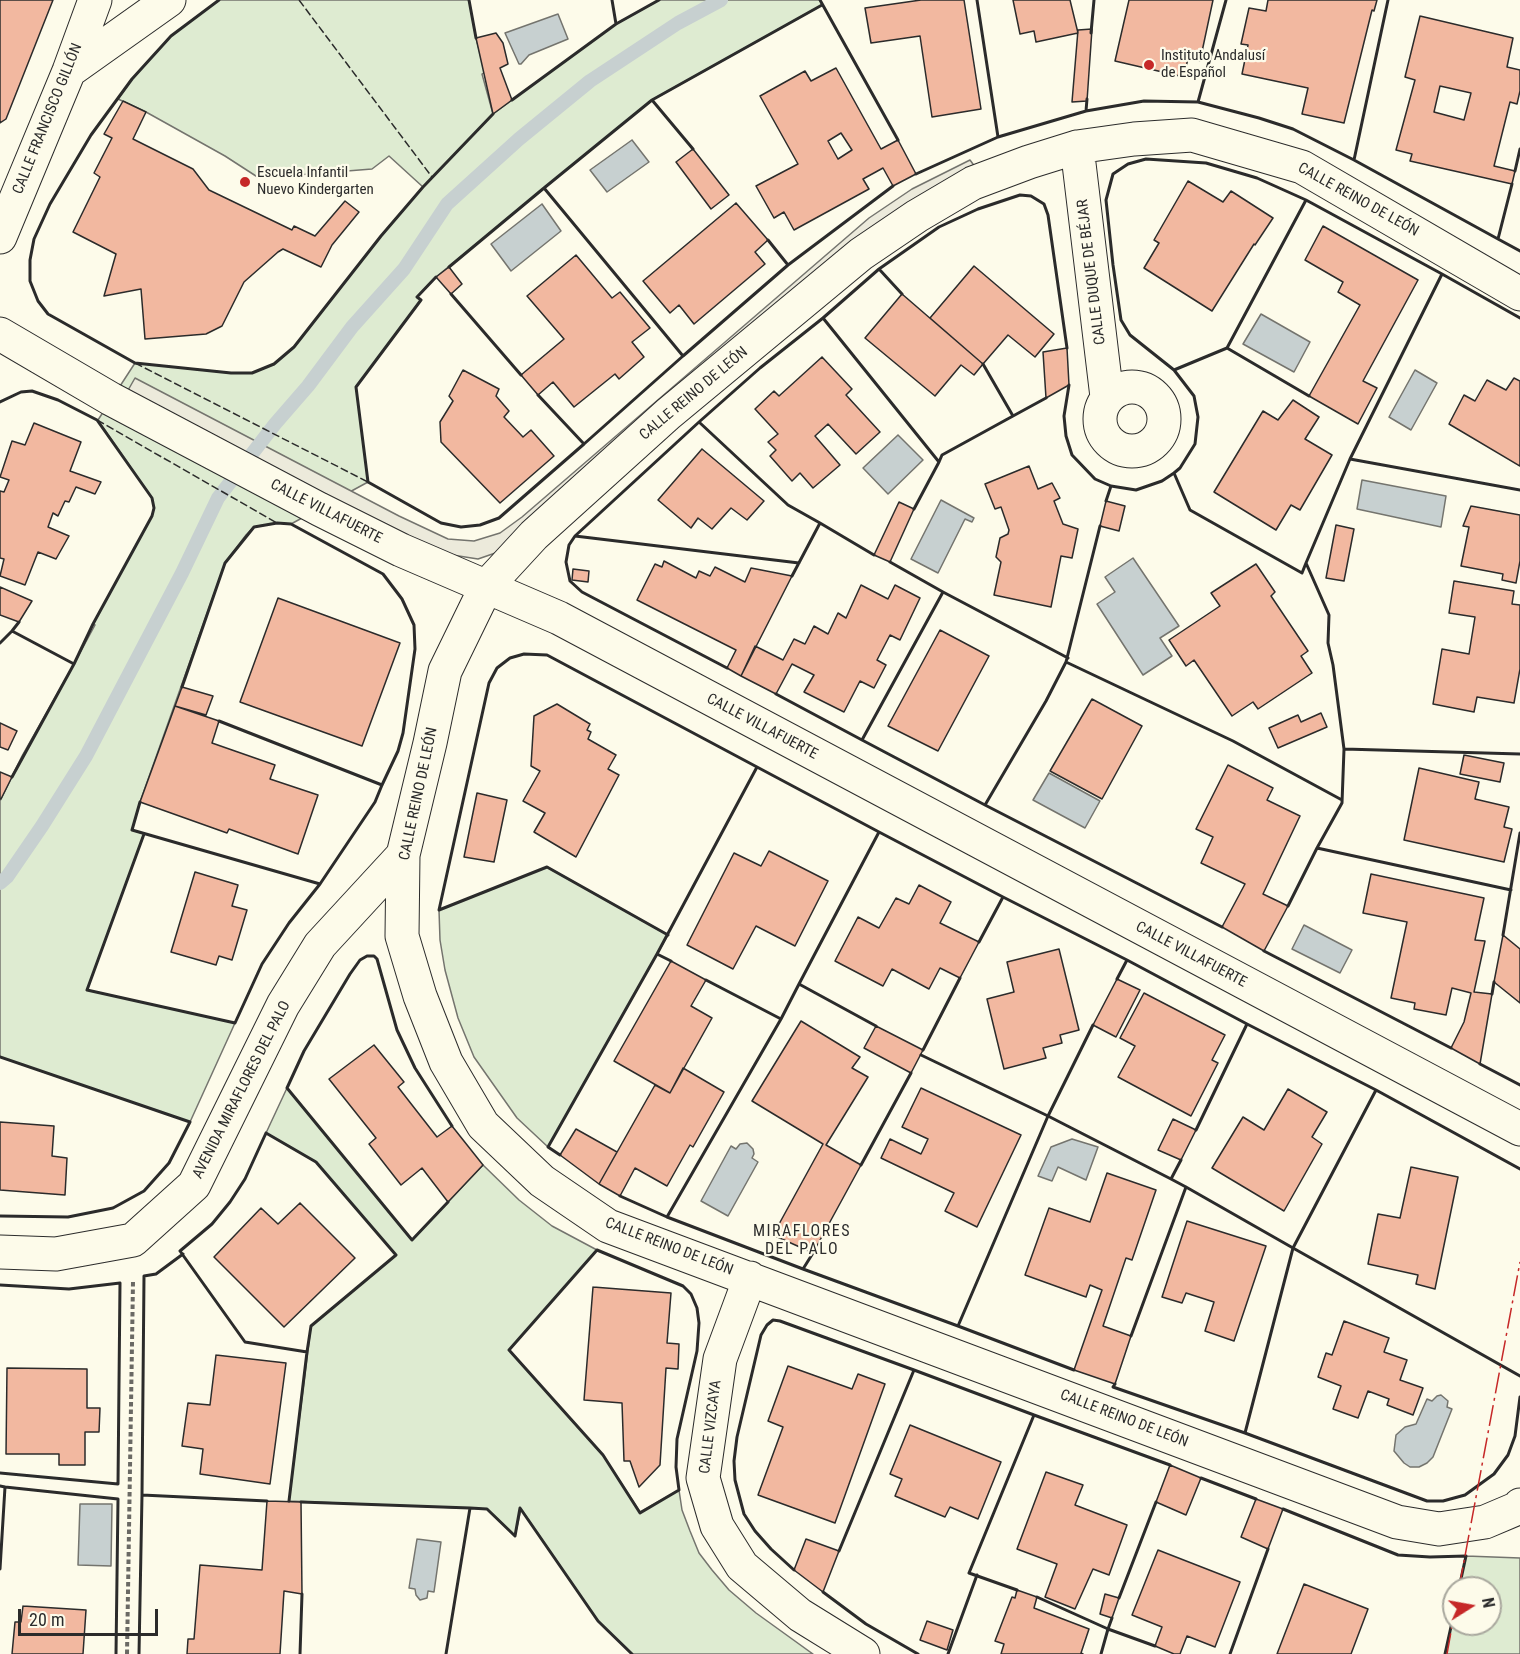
<!DOCTYPE html>
<meta charset="utf-8">
<style>
body{margin:0}
#map{position:relative;width:1520px;height:1654px;overflow:hidden;background:#fdfbea;font-family:"Roboto Condensed",sans-serif}
canvas{display:block}
.north{position:absolute;left:1442px;top:1576px;width:60px;height:60px;box-sizing:border-box;background:#fdfbea;border:2px solid #a9a89e;border-radius:50%;rotate:79deg;font-size:16px;font-weight:700;line-height:24px;text-align:center;color:#2b2b2b}
.north::after{content:'';display:block;margin:auto;width:21px;height:27px;background:#c62828;clip-path:polygon(50% 0,100% 100%,50% 72%,0 100%)}
.scale{position:absolute;left:18px;top:1609px;width:140px;height:27px;box-sizing:border-box;border:3px solid #2b2b2b;border-top:0;padding-left:8px;font-size:18px;line-height:21px;white-space:nowrap;color:#2b2b2b;-webkit-text-stroke:4px #fdfbea;paint-order:stroke}
</style>
<div id="map">
<canvas width="1520" height="1654"></canvas>
<div class="north">N</div>
<div class="scale">20 m</div>
</div>
<script>
const g = document.querySelector('canvas').getContext('2d');
g.lineJoin = 'round';
function paint(path, color) {
  g.fillStyle = color;
  g.fill(path, 'evenodd');
}
function toPath(rows) {
  const path = new Path2D();
  for (const r of rows) {
    if (r.length === 3) {
      path.moveTo(r[0] + r[2], r[1]);
      path.arc(r[0], r[1], r[2], 0, 2 * Math.PI);
      continue;
    }
    path.moveTo(r[0], r[1]);
    for (let i = 2; i < r.length; i += 2) path.lineTo(r[i], r[i + 1]);
  }
  return path;
}
function trace(path, color, width, dash) {
  g.strokeStyle = color;
  g.lineWidth = width;
  g.lineCap = dash ? 'butt' : 'round';
  g.setLineDash(dash || []);
  g.stroke(path);
}
function write(font, color, halo, rows, align = 'center') {
  g.font = font + ' "Roboto Condensed",sans-serif';
  g.lineWidth = 4.5;
  g.setLineDash([]);
  g.textBaseline = 'middle';
  g.strokeStyle = halo;
  g.fillStyle = color;
  for (const [text, x, y, turn = 0] of rows) {
    g.save();
    g.translate(x, y);
    g.rotate((+turn || 0) * Math.PI / 180);
    g.textAlign = isNaN(turn) ? turn : align;
    if (halo) g.strokeText(text, 0, 0);
    g.fillText(text, 0, 0);
    g.restore();
  }
}
const green = toPath([
 [219,0,469,0,476,38,485,72,482,74,493,114,616,24,659,0,820,0,822,5,652,100,436,277,417,297,421,300,356,387,368,482,291,524,277,523,254,527,246,535,225,563,140,802,132,830,144,834,87,990,235,1023,190,1122,0,1057,0,801,22,756,74,664,95,625,93,624,152,516,154,508,152,498,98,420,135,363,231,373,252,373,274,364,294,347,381,236,423,187,389,156,372,169,259,178,225,156,146,112,118,99,132,79,171,36,219,0],
 [547,867,668,935,548,1147,517,1118,474,1057,458,1018,445,970,440,940,439,910,547,867],
 [287,1088,412,1240,483,1165,519,1200,552,1226,597,1250,509,1350,603,1455,640,1512,679,1490,682,1510,690,1531,699,1553,712,1570,729,1590,756,1613,813,1654,632,1654,598,1621,521,1509,515,1536,487,1509,289,1501,311,1326,396,1255,316,1162,266,1133,287,1088],
 [1466,1556,1520,1558,1520,1654,1445,1654,1454,1613,1454,1624,1490,1624,1490,1588,1459,1588,1466,1556]
]);
paint(green, '#deebd1');
trace(green, '#74746e', 1.5);
const parking = toPath([
 [970,160,978,171,504,550,478,559,446,554,395,531,127,392,135,378,399,516,448,539,474,541,500,533,522,517,869,218,912,189,970,160]
]);
paint(parking, '#eceadb');
trace(parking, '#74746e', 1.5);
const water = toPath([
 [558,14,568,39,529,55,521,64,519,64,505,33,558,14],
 [632,140,649,162,607,192,590,170,632,140],
 [542,204,561,231,511,271,491,244,542,204],
 [1261,314,1310,342,1294,372,1243,344,1261,314],
 [1415,370,1437,383,1411,430,1389,417,1415,370],
 [898,435,923,460,888,494,863,468,898,435],
 [1362,480,1446,496,1441,527,1357,509,1362,480],
 [941,500,974,518,972,522,965,519,938,573,911,559,941,500],
 [1133,558,1179,626,1160,638,1172,656,1143,675,1097,604,1115,592,1105,577,1133,558],
 [1049,773,1100,801,1085,828,1033,800,1049,773],
 [1304,925,1352,950,1340,973,1292,949,1304,925],
 [1072,1139,1098,1147,1086,1180,1058,1167,1052,1181,1038,1176,1051,1147,1072,1139],
 [747,1143,753,1149,754,1154,752,1158,758,1162,728,1216,701,1201,731,1146,736,1149,740,1144,747,1143],
 [1441,1395,1448,1401,1447,1407,1452,1409,1433,1457,1427,1463,1419,1467,1410,1467,1404,1463,1394,1451,1396,1435,1405,1427,1416,1424,1427,1399,1432,1401,1437,1396,1441,1395],
 [80,1504,112,1504,111,1566,78,1565,80,1504],
 [417,1539,441,1542,434,1592,428,1591,427,1598,420,1600,416,1595,415,1589,409,1588,417,1539]
]);
paint(water, '#c7d0d0');
trace(water, '#74746e', 1.5);
trace(toPath([
 [0,883,7,877,42,826,86,756,182,573,218,498,275,424,308,386,352,327,404,269,447,204,519,139,590,81,678,23,721,0]
]), '#c7d0d0', 14);
const building = toPath([
 [0,0,53,0,6,119,0,123,0,0],
 [921,0,964,0,981,109,932,117,920,36,871,43,865,8,921,0],
 [1013,0,1070,0,1078,33,1036,42,1034,31,1020,34,1013,0],
 [1129,0,1213,0,1200,61,1188,58,1184,77,1115,61,1129,0],
 [1268,0,1377,0,1374,11,1372,10,1344,123,1302,114,1308,88,1242,74,1248,45,1241,44,1249,8,1266,11,1268,0],
 [1420,16,1513,38,1507,67,1520,70,1520,91,1517,104,1510,102,1494,166,1515,171,1512,184,1410,161,1412,154,1396,150,1415,80,1405,77,1420,16],
 [1440,86,1471,93,1464,120,1434,112,1440,86],
 [1092,29,1087,101,1072,102,1078,30,1092,29],
 [496,33,503,43,508,64,500,68,512,100,493,114,476,38,496,33],
 [836,68,881,149,898,140,916,174,893,186,883,168,863,179,869,189,794,230,784,212,774,218,756,186,798,164,760,96,805,71,811,81,836,68],
 [841,133,852,150,838,159,828,141,841,133],
 [123,101,146,112,133,139,193,169,209,190,292,230,294,226,315,236,345,201,359,212,332,245,321,267,283,249,278,252,244,282,222,326,206,334,145,339,141,289,104,296,116,254,73,232,100,177,94,173,112,138,104,134,123,101],
 [693,149,729,195,711,209,676,162,693,149],
 [1188,181,1223,202,1231,191,1273,218,1255,245,1254,244,1212,311,1144,268,1159,243,1154,240,1188,181],
 [736,203,768,240,755,252,765,264,694,324,679,305,670,313,643,281,736,203],
 [1323,226,1418,280,1363,381,1377,388,1358,424,1309,396,1360,305,1338,292,1343,282,1305,260,1323,226],
 [576,255,612,298,620,292,650,328,632,342,644,357,619,379,615,374,574,407,553,382,538,395,521,375,564,339,527,296,576,255],
 [974,266,1054,334,1035,357,1008,335,983,364,930,318,974,266],
 [449,267,462,284,451,294,436,277,449,267],
 [902,294,983,364,974,375,961,365,935,396,865,338,902,294],
 [1067,348,1069,385,1046,398,1043,352,1067,348],
 [822,357,852,389,846,395,880,432,856,454,828,424,815,436,840,465,813,488,800,473,792,481,770,456,776,450,768,442,778,434,755,409,774,391,779,396,822,357],
 [463,370,499,389,496,396,509,411,504,417,523,437,531,430,554,456,500,503,441,442,440,422,453,401,449,396,463,370],
 [1514,378,1520,381,1520,466,1449,424,1464,395,1475,401,1487,380,1506,390,1514,378],
 [1293,400,1319,417,1305,439,1332,455,1300,510,1291,505,1276,530,1214,492,1263,411,1278,420,1293,400],
 [34,423,81,442,70,471,101,482,95,494,76,487,69,502,65,501,58,516,53,513,48,527,69,536,56,559,38,552,25,585,0,576,4,559,0,558,0,491,4,492,9,480,0,477,12,441,25,445,34,423],
 [702,449,764,501,747,520,731,508,712,529,698,518,691,528,658,500,702,449],
 [1029,466,1038,489,1052,483,1060,498,1054,501,1063,524,1078,529,1072,558,1061,556,1051,607,994,595,1001,562,996,557,1000,538,1008,534,1009,530,1001,507,995,509,985,484,1029,466],
 [1106,501,1125,506,1119,531,1100,526,1106,501],
 [899,502,914,509,890,562,874,555,899,502],
 [1471,506,1520,515,1520,561,1516,583,1502,580,1503,574,1461,566,1469,527,1463,526,1471,506],
 [1336,525,1354,529,1344,581,1326,578,1336,525],
 [664,561,696,578,699,571,710,576,715,567,745,582,751,568,792,576,741,676,727,668,736,650,637,600,655,564,662,567,664,561],
 [1256,564,1275,592,1271,596,1308,651,1301,656,1312,673,1258,709,1253,702,1232,716,1194,660,1186,666,1169,640,1220,606,1211,593,1256,564],
 [573,569,589,571,588,582,572,580,573,569],
 [1454,581,1514,591,1512,604,1520,605,1520,669,1514,703,1477,697,1474,712,1433,704,1442,649,1469,654,1475,617,1449,613,1454,581],
 [861,585,888,599,895,585,920,598,900,640,890,635,877,660,886,665,874,688,860,681,844,712,804,692,814,675,792,664,776,694,741,676,755,646,783,660,794,639,805,644,814,626,828,634,838,613,846,618,861,585],
 [0,587,32,601,19,622,0,615,0,587],
 [278,598,400,643,362,746,240,702,278,598],
 [940,630,989,656,938,751,888,726,940,630],
 [182,687,213,696,206,715,175,706,182,687],
 [1092,699,1142,726,1102,799,1050,771,1092,699],
 [557,704,590,724,587,730,591,732,588,739,616,755,608,769,619,775,576,857,534,832,545,813,523,801,540,771,531,766,534,716,557,704],
 [175,706,219,721,212,743,275,765,270,779,318,795,298,854,229,829,227,833,140,802,175,706],
 [1321,713,1327,727,1278,748,1269,728,1298,715,1301,722,1321,713],
 [0,723,17,731,8,750,0,747,0,723],
 [1464,755,1504,763,1500,782,1460,774,1464,755],
 [1228,765,1273,788,1267,800,1300,816,1263,894,1288,906,1264,951,1222,927,1245,884,1201,863,1213,837,1196,829,1228,765],
 [1419,768,1479,782,1475,799,1509,807,1504,827,1512,829,1504,862,1404,840,1419,768],
 [0,772,12,777,1,799,0,799,0,772],
 [477,793,507,800,494,862,464,857,477,793],
 [769,851,828,881,795,946,756,926,733,969,687,945,734,853,761,866,769,851],
 [195,872,238,885,232,906,247,910,232,960,219,956,216,965,171,952,195,872],
 [1371,874,1484,898,1475,940,1485,941,1474,992,1492,994,1480,1064,1451,1048,1464,1022,1471,993,1452,988,1446,1015,1414,1009,1415,1003,1391,998,1407,922,1363,913,1371,874],
 [919,885,951,902,940,923,979,942,960,978,940,968,929,989,892,969,883,986,835,961,858,917,879,928,896,898,909,904,919,885],
 [1503,935,1520,949,1520,1003,1494,982,1503,935],
 [1059,949,1079,1030,1060,1035,1062,1043,1043,1048,1046,1058,1004,1069,987,999,1014,992,1007,962,1059,949],
 [671,961,706,980,691,1006,712,1018,670,1093,614,1061,671,961],
 [1117,979,1140,990,1116,1037,1093,1025,1117,979],
 [1144,993,1225,1035,1212,1060,1218,1063,1191,1116,1118,1077,1135,1046,1120,1038,1144,993],
 [801,1021,860,1057,852,1068,868,1077,826,1145,861,1165,813,1253,773,1235,823,1144,752,1101,801,1021],
 [876,1026,923,1050,911,1073,864,1048,876,1026],
 [374,1045,404,1082,398,1087,437,1137,452,1126,483,1165,448,1202,422,1168,401,1185,369,1144,376,1138,329,1079,374,1045],
 [683,1068,724,1092,693,1147,690,1145,667,1186,635,1168,620,1196,599,1184,655,1085,670,1093,683,1068],
 [921,1088,1021,1135,977,1227,945,1211,954,1193,881,1158,890,1139,921,1154,928,1139,902,1127,921,1088],
 [1288,1089,1327,1112,1312,1137,1322,1144,1284,1211,1212,1168,1243,1117,1264,1130,1288,1089],
 [1173,1119,1196,1130,1181,1160,1158,1150,1173,1119],
 [0,1122,54,1126,52,1156,67,1158,65,1195,0,1190,0,1122],
 [576,1129,617,1152,599,1184,560,1155,576,1129],
 [1411,1167,1458,1177,1435,1289,1416,1284,1418,1275,1368,1264,1378,1214,1400,1218,1411,1167],
 [1107,1173,1156,1190,1132,1260,1126,1258,1103,1326,1131,1336,1115,1384,1074,1370,1102,1290,1090,1285,1086,1297,1025,1275,1049,1208,1090,1222,1107,1173],
 [300,1203,355,1258,284,1327,214,1257,261,1208,278,1224,300,1203],
 [1187,1221,1266,1246,1234,1341,1205,1331,1214,1302,1186,1293,1182,1303,1162,1297,1187,1221],
 [593,1287,671,1293,667,1343,679,1344,678,1369,666,1368,660,1465,639,1487,630,1461,624,1461,622,1403,584,1400,593,1287],
 [1344,1321,1389,1338,1384,1352,1407,1360,1400,1380,1423,1388,1413,1415,1387,1405,1389,1399,1368,1391,1358,1418,1333,1409,1341,1386,1318,1377,1326,1353,1332,1355,1344,1321],
 [216,1355,286,1363,270,1484,200,1474,203,1449,182,1446,188,1403,210,1405,216,1355],
 [788,1366,852,1389,858,1374,885,1384,835,1523,758,1495,783,1427,768,1421,788,1366],
 [7,1368,87,1369,87,1408,100,1408,99,1432,85,1432,85,1465,59,1465,59,1454,6,1454,7,1368],
 [910,1425,1001,1462,978,1519,950,1507,945,1517,895,1496,902,1479,890,1474,910,1425],
 [1170,1465,1201,1478,1186,1515,1156,1502,1170,1465],
 [1046,1472,1083,1485,1075,1505,1127,1525,1109,1575,1093,1569,1075,1609,1045,1597,1057,1564,1017,1549,1046,1472],
 [1256,1499,1283,1509,1268,1549,1241,1537,1256,1499],
 [267,1501,301,1502,302,1594,284,1591,280,1654,187,1654,188,1639,194,1639,200,1565,262,1570,267,1501],
 [806,1539,839,1551,823,1592,794,1570,806,1539],
 [1158,1550,1240,1582,1215,1647,1187,1636,1180,1654,1174,1654,1155,1646,1162,1627,1132,1615,1158,1550],
 [1304,1584,1368,1609,1351,1654,1277,1654,1304,1584],
 [1017,1590,1037,1597,1034,1608,1089,1629,1081,1653,1083,1654,1001,1654,1004,1644,995,1641,1012,1597,1015,1598,1017,1590],
 [1105,1594,1119,1598,1112,1618,1100,1614,1105,1594],
 [23,1606,86,1610,83,1654,12,1654,15,1622,21,1622,23,1606],
 [927,1621,953,1630,947,1650,920,1640,927,1621]
]);
paint(building, '#f2b8a0');
trace(building, '#2b2b2b', 1.5);
const minor = toPath([
 [69,71,169,0],
 [1077,147,1107,397],
 [0,237,69,71,95,0],
 [1520,294,1302,167,1192,135,1134,139,1077,147,1029,162,973,183,917,216,861,254,668,414,534,535,486,587,445,671,430,743,403,855,402,936,420,996,446,1062,483,1125,542,1181,608,1226,1397,1522,1439,1529,1485,1522,1518,1508,1520,1505],
 [0,334,111,399,319,509,401,550,559,618,1520,1129],
 [1132,419,32],
 [0,1252,56,1254,133,1240,194,1185,283,1005,320,945,403,855],
 [750,1278,720,1359,703,1478,717,1526,742,1566,800,1615,863,1654]
]);
trace(minor, '#2b2b2b', 35);
trace(toPath([
 [127,1654,133,1282]
]), '#6a6964', 4, [4.5, 3]);
trace(minor, '#fdfbea', 33);
trace(toPath([
 [299,0,432,177],
 [135,363,368,482],
 [97,420,277,523]
]), '#2b2b2b', 1.5, [8, 3]);
trace(toPath([
 [219,0,171,36,132,79,91,135,50,204,34,239,30,260,30,281,38,301,48,314,135,363,231,373,252,373,274,364,294,347,381,236,423,187,493,114],
 [469,0,476,38],
 [612,0,616,24,659,0],
 [820,0,898,140],
 [977,0,998,137,1086,111],
 [1388,0,1354,160,1498,239],
 [1091,33,1094,0],
 [1087,99,1086,111,1144,101,1198,102,1259,118,1293,129,1354,160],
 [512,100,616,24],
 [652,100,544,188,683,356,788,265],
 [1198,102,1226,0],
 [693,149,652,100,822,5],
 [1515,171,1520,149],
 [916,174,998,137],
 [1512,184,1498,239,1520,251],
 [768,240,788,265,893,186],
 [449,267,544,188],
 [879,269,939,227,978,209,1020,195,1031,196,1044,204,1048,215,1067,348],
 [436,277,417,297,421,300,356,387,368,482,441,523,461,527,480,525,499,518,584,444,538,395],
 [451,294,521,375],
 [823,318,879,269,902,294],
 [1227,348,1174,370,1130,335,1121,320,1113,265,1106,200,1113,174,1128,164,1146,159,1206,163,1257,178,1306,200],
 [983,364,1013,416,1046,398],
 [1174,370,1194,396,1198,417,1195,444,1180,468,1174,473,1190,510,1302,573,1306,563],
 [1069,385,1064,416,1066,436,1072,455,1095,479,1111,486],
 [1309,396,1227,348,1306,200,1442,274],
 [0,402,21,392,32,391,58,400,97,420,152,498,154,508,152,516,93,624,74,664],
 [699,422,760,368,823,318,939,462,914,509],
 [584,444,683,356],
 [1350,459,1442,274,1520,318],
 [939,462,942,455,1013,416],
 [1106,501,1111,486,1136,490,1162,481,1174,473],
 [1100,526,1066,662,1233,741,1342,800],
 [575,536,699,422,788,505,820,523],
 [890,562,943,592],
 [792,576,820,523,874,555],
 [0,643,12,631],
 [1066,662,1046,701,985,805,1222,927],
 [727,668,582,592,570,581,566,562,569,545,575,536,799,563],
 [182,687,225,563,254,527,277,523,291,524,383,574,402,599,414,625,415,649,403,733,398,751,382,785],
 [776,694,862,740],
 [1344,749,1333,665,1328,643,1329,615,1306,563,1350,459,1520,490],
 [12,777,74,664,12,631,19,622],
 [140,802,132,830,320,884,375,802,382,785,219,721],
 [985,805,862,740,943,592,1068,658],
 [879,832,1003,897],
 [144,834,87,990,235,1023,262,964,289,923,320,884],
 [1317,848,1342,803,1344,749,1520,754],
 [1288,906,1317,848,1511,890],
 [668,935,547,867,439,910,489,683,497,668,510,658,524,654,547,655,757,767],
 [1503,935,1520,833],
 [979,942,1003,897,1127,960],
 [1264,951,1451,1048],
 [657,954,757,767,879,832,799,984],
 [1117,979,1127,960,1247,1024,1196,1130],
 [706,980,781,1019],
 [1492,994,1494,982],
 [1247,1024,1376,1090],
 [923,1050,960,978],
 [921,1055,1048,1116,1093,1025],
 [0,1057,190,1122,169,1163,144,1191,113,1208,68,1217,0,1216],
 [1480,1064,1520,1085],
 [266,1133,316,1162,396,1255,311,1326,307,1352,245,1342,180,1251,212,1224,230,1202,245,1179,266,1133],
 [560,1155,548,1147,657,954,671,961],
 [1181,1160,1171,1179,1186,1187],
 [861,1165,911,1073],
 [1520,1169,1376,1090,1293,1248,1520,1376],
 [620,1196,667,1217],
 [448,1202,412,1240,287,1088,304,1051,350,974,360,960,367,956,374,956,377,959,397,1030,415,1068,452,1126],
 [597,1250,683,1286,691,1294,697,1308,699,1323,697,1351,677,1439,676,1467,679,1490,640,1513,603,1455,509,1350,597,1250],
 [813,1253,803,1269,958,1326],
 [183,1254,156,1274,144,1276,142,1495,267,1501],
 [803,1269,667,1217,781,1019,799,984,876,1026],
 [0,1285,69,1289,120,1283,118,1484,0,1473],
 [1131,1336,1186,1187,1293,1248,1245,1433,1427,1501,1443,1501,1465,1495,1494,1474,1508,1455,1515,1436,1520,1397],
 [1074,1370,958,1326,1048,1116,1171,1179],
 [1115,1384,1113,1387,1245,1433],
 [1201,1478,1256,1499],
 [0,1486,5,1487,0,1569],
 [5,1487,118,1499,116,1654],
 [289,1501,307,1352],
 [301,1502,470,1508,446,1654],
 [470,1508,487,1509,515,1536,520,1508,598,1621,632,1654],
 [1283,1509,1398,1555,1430,1557,1466,1556,1459,1588],
 [839,1551,914,1370,1034,1415],
 [794,1570,771,1549,755,1531,744,1514,735,1480,734,1461,737,1437,761,1335,767,1325,773,1320,780,1321,914,1370],
 [1017,1590,969,1573,1034,1415,1170,1465],
 [823,1592,866,1624,918,1654],
 [1037,1597,1108,1629,1112,1618],
 [1119,1598,1156,1502],
 [139,1654,142,1495],
 [300,1654,302,1594],
 [948,1654,977,1575],
 [1101,1654,1108,1629,1155,1646],
 [1230,1654,1268,1549],
 [1445,1654,1454,1613]
]), '#2b2b2b', 3);
trace(toPath([
 [1459,1588,1520,1262],
 [1447,1654,1454,1615]
]), '#c62828', 1.5, [21, 4.5, 3, 4.5]);
for (const [x, y, r, color] of [
 [1149,65,6,"#c62828"],
 [245,182,6,"#c62828"]
]) {
  const dot = new Path2D();
  dot.arc(x, y, r, 0, 2 * Math.PI);
  g.fillStyle = color;
  g.fill(dot);
  trace(dot, '#fdfbea', 2);
}
write('15px', '#2b2b2b', '#fdfbea', [
 ["Instituto Andalusí",1161,56],
 ["de Español",1161,73],
 ["Escuela Infantil",257,173],
 ["Nuevo Kindergarten",257,190]
], 'left');
write('15px', '#2b2b2b', '#fdfbea', [
 ["CALLE FRANCISCO GILLÓN",48,119,-68],
 ["CALLE REINO DE LEÓN",1358,200,29],
 ["CALLE DUQUE DE BÉJAR",1092,272,-97],
 ["CALLE REINO DE LEÓN",694,394,-40],
 ["CALLE VILLAFUERTE",326,512,27],
 ["CALLE VILLAFUERTE",762,727,28],
 ["CALLE REINO DE LEÓN",419,794,-78],
 ["CALLE VILLAFUERTE",1191,955,28],
 ["AVENIDA MIRAFLORES DEL PALO",242,1090,-63],
 ["CALLE REINO DE LEÓN",669,1247,21],
 ["CALLE REINO DE LEÓN",1124,1419,21],
 ["CALLE VIZCAYA",711,1427,-83]
]);
g.letterSpacing = '1.5px';
write('16px', '#2b2b2b', '#fdfbea', [
 ["MIRAFLORES",802,1232],
 ["DEL PALO",802,1250]
]);
g.letterSpacing = '0px';
</script>
